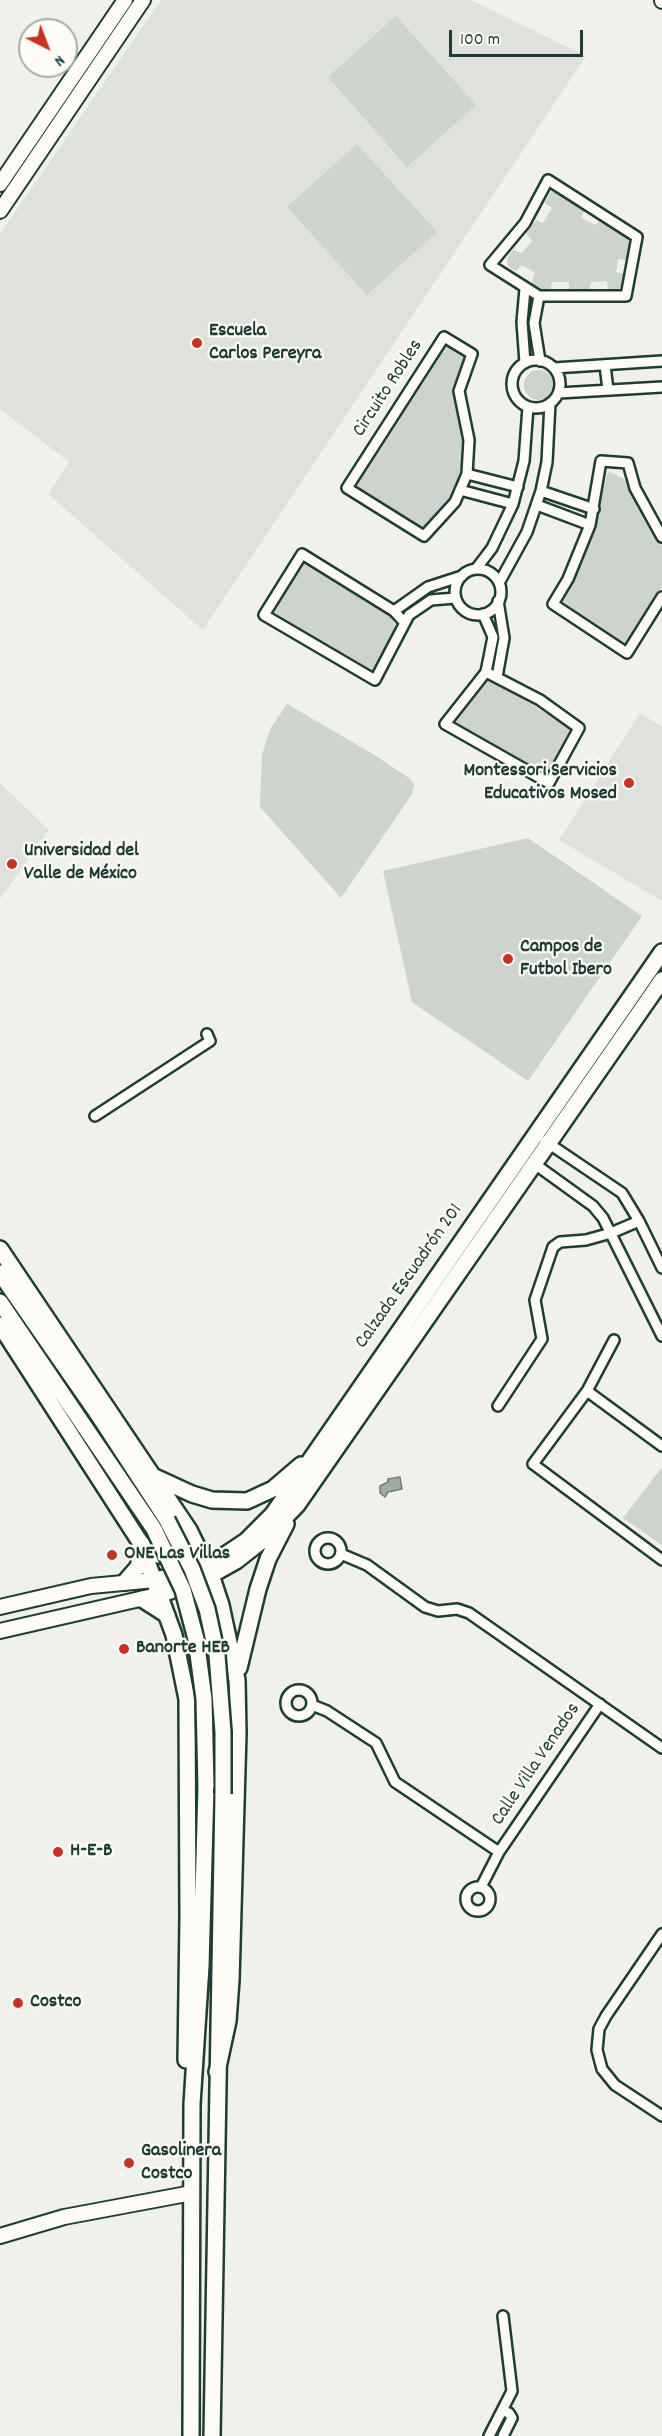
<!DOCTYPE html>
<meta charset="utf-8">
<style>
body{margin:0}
#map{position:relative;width:662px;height:2436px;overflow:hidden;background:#f0f1eb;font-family:Dekko,sans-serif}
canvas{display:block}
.north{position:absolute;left:18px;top:18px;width:60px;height:60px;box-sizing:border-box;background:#fdfcf7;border:2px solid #a4b0a9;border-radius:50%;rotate:138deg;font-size:16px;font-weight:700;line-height:24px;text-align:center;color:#1f3d34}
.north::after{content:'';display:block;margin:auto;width:21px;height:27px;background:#c8321e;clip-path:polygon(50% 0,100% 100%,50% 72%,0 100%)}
.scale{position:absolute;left:449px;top:30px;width:134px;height:27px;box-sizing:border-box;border:3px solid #1f3d34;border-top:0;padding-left:8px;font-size:18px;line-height:21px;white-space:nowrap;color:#1f3d34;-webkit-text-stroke:4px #fdfcf7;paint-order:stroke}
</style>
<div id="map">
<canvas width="662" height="2436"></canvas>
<div class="north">N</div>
<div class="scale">100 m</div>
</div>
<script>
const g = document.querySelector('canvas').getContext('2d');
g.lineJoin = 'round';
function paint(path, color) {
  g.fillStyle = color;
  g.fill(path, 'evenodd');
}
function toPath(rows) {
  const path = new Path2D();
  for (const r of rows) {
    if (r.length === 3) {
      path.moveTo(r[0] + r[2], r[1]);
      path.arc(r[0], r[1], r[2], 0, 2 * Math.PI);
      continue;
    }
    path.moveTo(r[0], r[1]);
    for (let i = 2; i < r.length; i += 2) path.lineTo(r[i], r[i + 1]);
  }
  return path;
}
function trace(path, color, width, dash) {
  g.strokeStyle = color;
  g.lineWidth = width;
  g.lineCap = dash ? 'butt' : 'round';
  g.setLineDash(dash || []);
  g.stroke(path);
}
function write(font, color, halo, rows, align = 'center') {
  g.font = font + ' Dekko,sans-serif';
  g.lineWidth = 4.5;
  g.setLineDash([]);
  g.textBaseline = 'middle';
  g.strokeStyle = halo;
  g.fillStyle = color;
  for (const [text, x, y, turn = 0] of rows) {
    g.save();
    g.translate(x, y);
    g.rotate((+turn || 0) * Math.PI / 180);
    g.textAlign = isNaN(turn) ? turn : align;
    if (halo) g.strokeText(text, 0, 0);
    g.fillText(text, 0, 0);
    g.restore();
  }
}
paint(toPath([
 [161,0,471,0,586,56,203,630,48,494,69,462,0,409,0,234],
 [640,713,662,727,662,901,559,840],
 [0,783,49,830,0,899]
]), '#dfe2dc');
paint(toPath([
 [396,16,476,105,407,167,328,77],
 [357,144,437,232,367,295,287,207],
 [556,191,585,210,581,218,596,225,601,219,627,237,629,243,627,260,618,259,616,272,625,274,623,284,618,290,608,290,607,281,591,282,590,291,573,292,569,290,569,282,552,282,550,292,545,291,533,286,532,281,535,273,522,265,516,271,508,266,507,259,513,250,522,253,532,241,526,233,536,220,543,223,552,208,545,203,550,193],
 [446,343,466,355,453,394,465,440,463,472,451,499,423,528,356,486],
 [539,385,15],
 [608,471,624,479,662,546,662,587,623,647,560,600,593,529],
 [303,562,388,613,396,627,374,674,269,612],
 [489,677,574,731,546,779,454,723],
 [287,704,373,754,409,778,414,784,412,794,341,898,260,807,262,755,270,729],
 [528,838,642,916,528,1081,412,1002,383,871],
 [662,1467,662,1545,623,1518]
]), '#cdd3cd');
const water = toPath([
 [400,1477,402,1489,388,1492,385,1497,380,1493,380,1486,388,1482,388,1479,400,1477]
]);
paint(water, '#9faca4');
trace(water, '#6c8077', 1.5);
const street = toPath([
 [548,180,637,237,626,296,539,296,490,265,525,223,548,180],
 [539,296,534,323,540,361],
 [444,337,472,354,459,391,469,440,467,474,455,502,424,536,347,488,444,337],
 [536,384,24],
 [525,363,522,322,525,289],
 [605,365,608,390],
 [554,368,662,361],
 [559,393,662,387],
 [467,474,518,487],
 [460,490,513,504],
 [541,491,594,509],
 [537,505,590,525],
 [662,537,635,488,628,463,601,461,590,525,568,579,553,604,627,653,662,597],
 [476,569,492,548,513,504,524,461,528,407],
 [478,592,23],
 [499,583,527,532,541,491,547,462,550,403],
 [394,611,428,587,462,576],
 [483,614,493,637,486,672,445,724,549,783,579,728,540,700,486,672],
 [404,622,394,611,302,554,264,615,375,680,409,615,431,600,455,598],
 [497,677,504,638,498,601],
 [95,1116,210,1041,207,1034],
 [545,1141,622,1193,639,1221,662,1268],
 [532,1162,593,1206,603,1218,662,1336],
 [614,1340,587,1391,533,1464,662,1560],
 [587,1391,662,1446],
 [498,1406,542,1339,535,1300,553,1247,560,1242,586,1240,611,1233,639,1221],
 [328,1551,13],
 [341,1554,367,1565,425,1607,438,1611,457,1609,469,1613,662,1748],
 [299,1703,13],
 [312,1705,327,1711,376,1743,395,1782,499,1852],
 [481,1887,499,1852,600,1704],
 [478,1899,12],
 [662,1934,606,2016,599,2029,597,2050,602,2069,615,2085,662,2116],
 [503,2411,509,2413,512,2418,503,2436],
 [489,2436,512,2391,503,2316]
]);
const secondary = toPath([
 [662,0,662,1],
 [0,184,125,0],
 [0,211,143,0],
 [0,1607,91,1586,155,1580],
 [0,1631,153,1596],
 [0,2236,64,2217,192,2193]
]);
const primary = toPath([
 [0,1249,189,1530,211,1575,221,1605,237,1680,238,1733,231,1980,228,2021,217,2072],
 [0,1273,97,1413,167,1520],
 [0,1302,154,1529],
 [0,1325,140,1542,148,1550,158,1555,169,1554,179,1549,188,1537],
 [155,1477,192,1494,212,1500,247,1501,273,1489,301,1465],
 [140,1542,174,1635,187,1699,188,1917,186,2060],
 [155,1580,186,1573,219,1559,246,1541,273,1514,662,952],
 [125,1582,138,1567,143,1548],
 [160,1595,211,1575,236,1561,264,1539,297,1505,662,980],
 [142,1599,167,1615],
 [239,1668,258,1589,268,1559,286,1524],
 [191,2436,192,2104,201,1966,206,1787],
 [212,2436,223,1794]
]);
trace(street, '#1f3d34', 14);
trace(secondary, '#1f3d34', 18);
trace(primary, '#1f3d34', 20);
trace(street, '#fdfcf7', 9);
trace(secondary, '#fdfcf7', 14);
trace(primary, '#fdfcf7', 15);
const primaryBridge = toPath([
 [167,1520,192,1569,207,1609,217,1655,223,1732,223,1794],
 [154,1529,183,1590,196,1639,204,1699,206,1787]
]);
trace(primaryBridge, '#1f3d34', 20, []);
trace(primaryBridge, '#fdfcf7', 15);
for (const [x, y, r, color] of [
 [197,343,6,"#c8321e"],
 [629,783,6,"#c8321e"],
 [12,864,6,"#c8321e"],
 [508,959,6,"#c8321e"],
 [112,1555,6,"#c8321e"],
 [124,1649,6,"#c8321e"],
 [58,1852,6,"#c8321e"],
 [18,2003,6,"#c8321e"],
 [129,2163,6,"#c8321e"]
]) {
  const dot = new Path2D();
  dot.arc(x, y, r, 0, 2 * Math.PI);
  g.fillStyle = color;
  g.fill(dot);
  trace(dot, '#fdfcf7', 2);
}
write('bold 20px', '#1f3d34', '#fdfcf7', [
 ["Escuela",209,332],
 ["Carlos Pereyra",209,355],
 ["Montessori Servicios",617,772,"right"],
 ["Educativos Mosed",617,795,"right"],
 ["Universidad del",24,852],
 ["Valle de México",24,875],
 ["Campos de",520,948],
 ["Futbol Ibero",520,971],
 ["ONE Las Villas",124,1555],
 ["Banorte HEB",136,1649],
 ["H-E-B",70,1852],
 ["Costco",30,2003],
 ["Gasolinera",141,2152],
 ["Costco",141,2175]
], 'left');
write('20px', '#1f3d34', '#fdfcf7', [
 ["Circuito Robles",389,389,-57],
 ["Calzada Escuadrón 201",410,1277,-55],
 ["Calle Villa Venados",537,1765,-56]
]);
</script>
